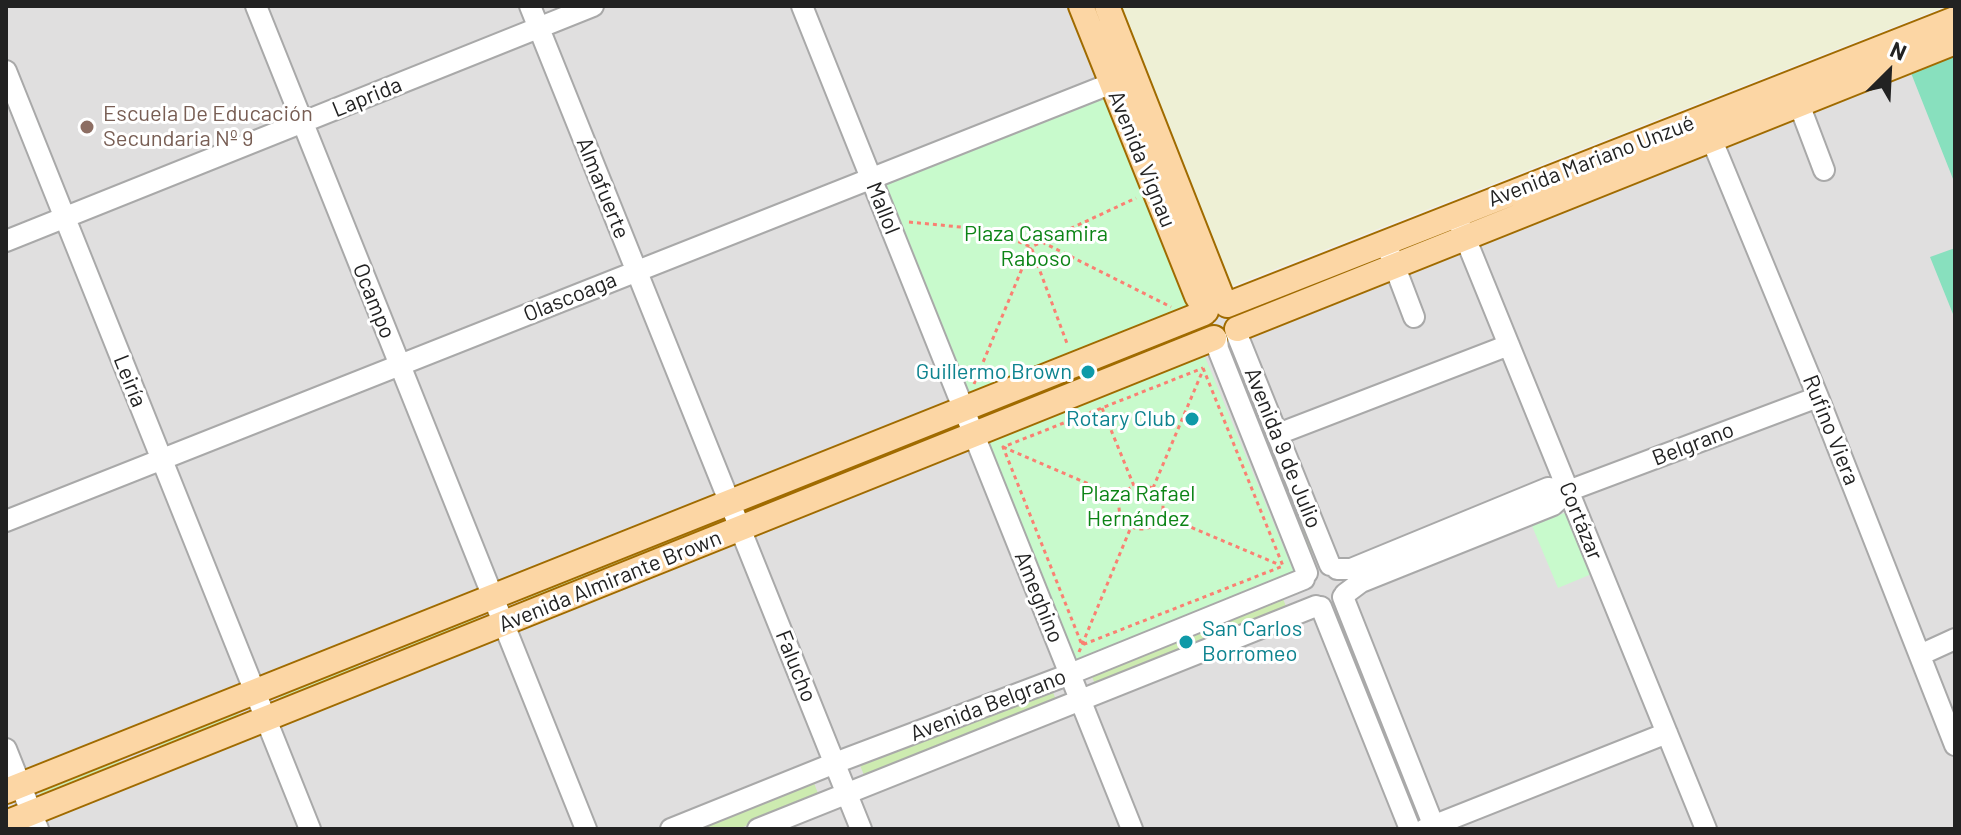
<!DOCTYPE html>
<meta charset="utf-8">
<style>
body{margin:0}
#map{position:relative;width:1961px;height:835px;overflow:hidden;background:#f2efe9;font-family:Barlow,sans-serif}
canvas{display:block}
.frame{position:absolute;inset:0;border:8px solid #222;pointer-events:none}
.north{position:absolute;left:1849px;top:32px;width:80px;height:80px;-webkit-text-stroke:6px #fff;paint-order:stroke;rotate:24deg;font-size:22px;font-weight:700;line-height:32px;text-align:center;color:#222}
.north::after{content:'';display:block;margin:auto;width:28px;height:36px;background:#222;clip-path:polygon(50% 0,100% 100%,50% 72%,0 100%)}
</style>
<div id="map">
<canvas width="1961" height="835"></canvas>
<div class="frame"></div>
<div class="north">N</div>
</div>
<script>
const g = document.querySelector('canvas').getContext('2d');
g.lineJoin = 'round';
function paint(path, color) {
  g.fillStyle = color;
  g.fill(path, 'evenodd');
}
function toPath(rows) {
  const path = new Path2D();
  for (const r of rows) {
    if (r.length === 3) {
      path.moveTo(r[0] + r[2], r[1]);
      path.arc(r[0], r[1], r[2], 0, 2 * Math.PI);
      continue;
    }
    path.moveTo(r[0], r[1]);
    for (let i = 2; i < r.length; i += 2) path.lineTo(r[i], r[i + 1]);
  }
  return path;
}
function trace(path, color, width, dash) {
  g.strokeStyle = color;
  g.lineWidth = width;
  g.lineCap = dash ? 'butt' : 'round';
  g.setLineDash(dash || []);
  g.stroke(path);
}
function write(font, color, halo, rows, align = 'center') {
  g.font = font + ' Barlow,sans-serif';
  g.lineWidth = 6;
  g.setLineDash([]);
  g.textBaseline = 'middle';
  g.strokeStyle = halo;
  g.fillStyle = color;
  for (const [text, x, y, turn = 0] of rows) {
    g.save();
    g.translate(x, y);
    g.rotate((+turn || 0) * Math.PI / 180);
    g.textAlign = isNaN(turn) ? turn : align;
    if (halo) g.strokeText(text, 0, 0);
    g.fillText(text, 0, 0);
    g.restore();
  }
}
paint(toPath([
 [6,6,1081,6,1206,311,1955,19,1955,829,6,829]
]), '#e0dfdf');
paint(toPath([
 [1121,6,1947,6,1232,286]
]), '#eef0d5');
paint(toPath([
 [1179,329,1184,342,993,420,987,407],
 [1238,350,1316,550,1306,554,1228,354],
 [950,422,956,436,764,514,759,501],
 [711,515,716,528,525,606,520,593],
 [1282,596,1287,609,1096,687,1091,674],
 [475,611,480,624,401,656,396,643],
 [1343,612,1422,811,1411,815,1333,616],
 [356,659,361,671,282,703,277,690],
 [1051,687,1056,700,865,778,860,765],
 [236,709,241,721,162,753,157,740],
 [117,756,122,769,43,800,38,787],
 [814,783,819,796,738,829,701,829]
]), '#cdebb0');
paint(toPath([
 [1103,97,1189,309,968,397,883,184],
 [1203,352,1295,575,1075,669,982,438],
 [1569,511,1594,573,1558,588,1532,526]
]), '#c8facc');
paint(toPath([
 [1955,55,1955,184,1911,73],
 [1955,248,1955,319,1930,257]
]), '#88e0be');
const minor = toPath([
 [256,6,586,829],
 [530,6,861,829],
 [802,6,1132,829],
 [6,71,310,829],
 [1794,91,1824,170],
 [1708,124,1711,138,1818,397,1955,745],
 [1460,225,1706,829],
 [6,241,593,6],
 [1390,254,1414,317],
 [1236,332,1330,565],
 [1217,339,1218,349,1307,573],
 [1278,434,1509,345],
 [6,521,1125,78],
 [1337,569,1351,569,1548,488,1568,491],
 [1345,594,1361,582,1553,505,1568,491,1818,397],
 [1343,597,1435,829],
 [1321,607,1410,829],
 [1920,655,1955,639],
 [6,749,38,829],
 [671,829,835,763,1070,674,1304,579],
 [758,829,1316,606],
 [1425,829,1667,733]
]);
const major = toPath([
 [1081,6,1197,296,1206,311],
 [1107,6,1224,303],
 [1227,305,1955,19],
 [1237,329,1955,42],
 [6,791,1204,313],
 [6,823,1214,338]
]);
trace(minor, '#a9a9a9', 24);
trace(major, '#a06b00', 28);
trace(toPath([
 [909,222,991,230,1031,247,1068,346],
 [1042,242,1171,307],
 [1203,368,1283,566,1082,645,1003,447,1203,368],
 [974,384,1031,247,1136,198],
 [1102,408,1134,486],
 [1003,447,1121,498],
 [1141,507,22],
 [1153,488,1203,370],
 [1162,515,1280,565],
 [1079,652,1131,527]
]), '#fa8072', 3, [4, 4]);
trace(minor, '#fff', 20);
trace(major, '#fcd6a4', 24);
for (const [x, y, r, color] of [
 [87,127,8,"#8d6e63"],
 [1088,372,8,"#0f9aa8"],
 [1192,419,8,"#0f9aa8"],
 [1186,642,8,"#0f9aa8"]
]) {
  const dot = new Path2D();
  dot.arc(x, y, r, 0, 2 * Math.PI);
  g.fillStyle = color;
  g.fill(dot);
  trace(dot, '#fff', 3);
}
write('22px', '#222', '#fff', [
 ["Laprida",367,97,-22],
 ["Avenida Vignau",1142,159,68],
 ["Avenida Mariano Unzué",1591,161,-21],
 ["Almafuerte",603,188,68],
 ["Mallol",883,208,68],
 ["Olascoaga",570,297,-22],
 ["Ocampo",374,301,68],
 ["Leiría",130,381,68],
 ["Rufino Viera",1831,430,68],
 ["Belgrano",1693,444,-21],
 ["Avenida 9 de Julio",1283,448,68],
 ["Cortázar",1581,521,68],
 ["Avenida Almirante Brown",610,581,-22],
 ["Ameghino",1039,597,68],
 ["Falucho",796,666,68],
 ["Avenida Belgrano",988,705,-21]
]);
write('22px', '#785e54', '#fff', [
 ["Escuela De Educación",103,114],
 ["Secundaria Nº 9",103,139]
], 'left');
write('22px', '#0c8416', '#fff', [
 ["Plaza Casamira",1036,234],
 ["Raboso",1036,259],
 ["Plaza Rafael",1138,494],
 ["Hernández",1138,519]
]);
write('22px', '#0d838f', '#fff', [
 ["Guillermo Brown",1072,372],
 ["Rotary Club",1176,419],
 ["San Carlos",1202,629,"left"],
 ["Borromeo",1202,654,"left"]
], 'right');
</script>
